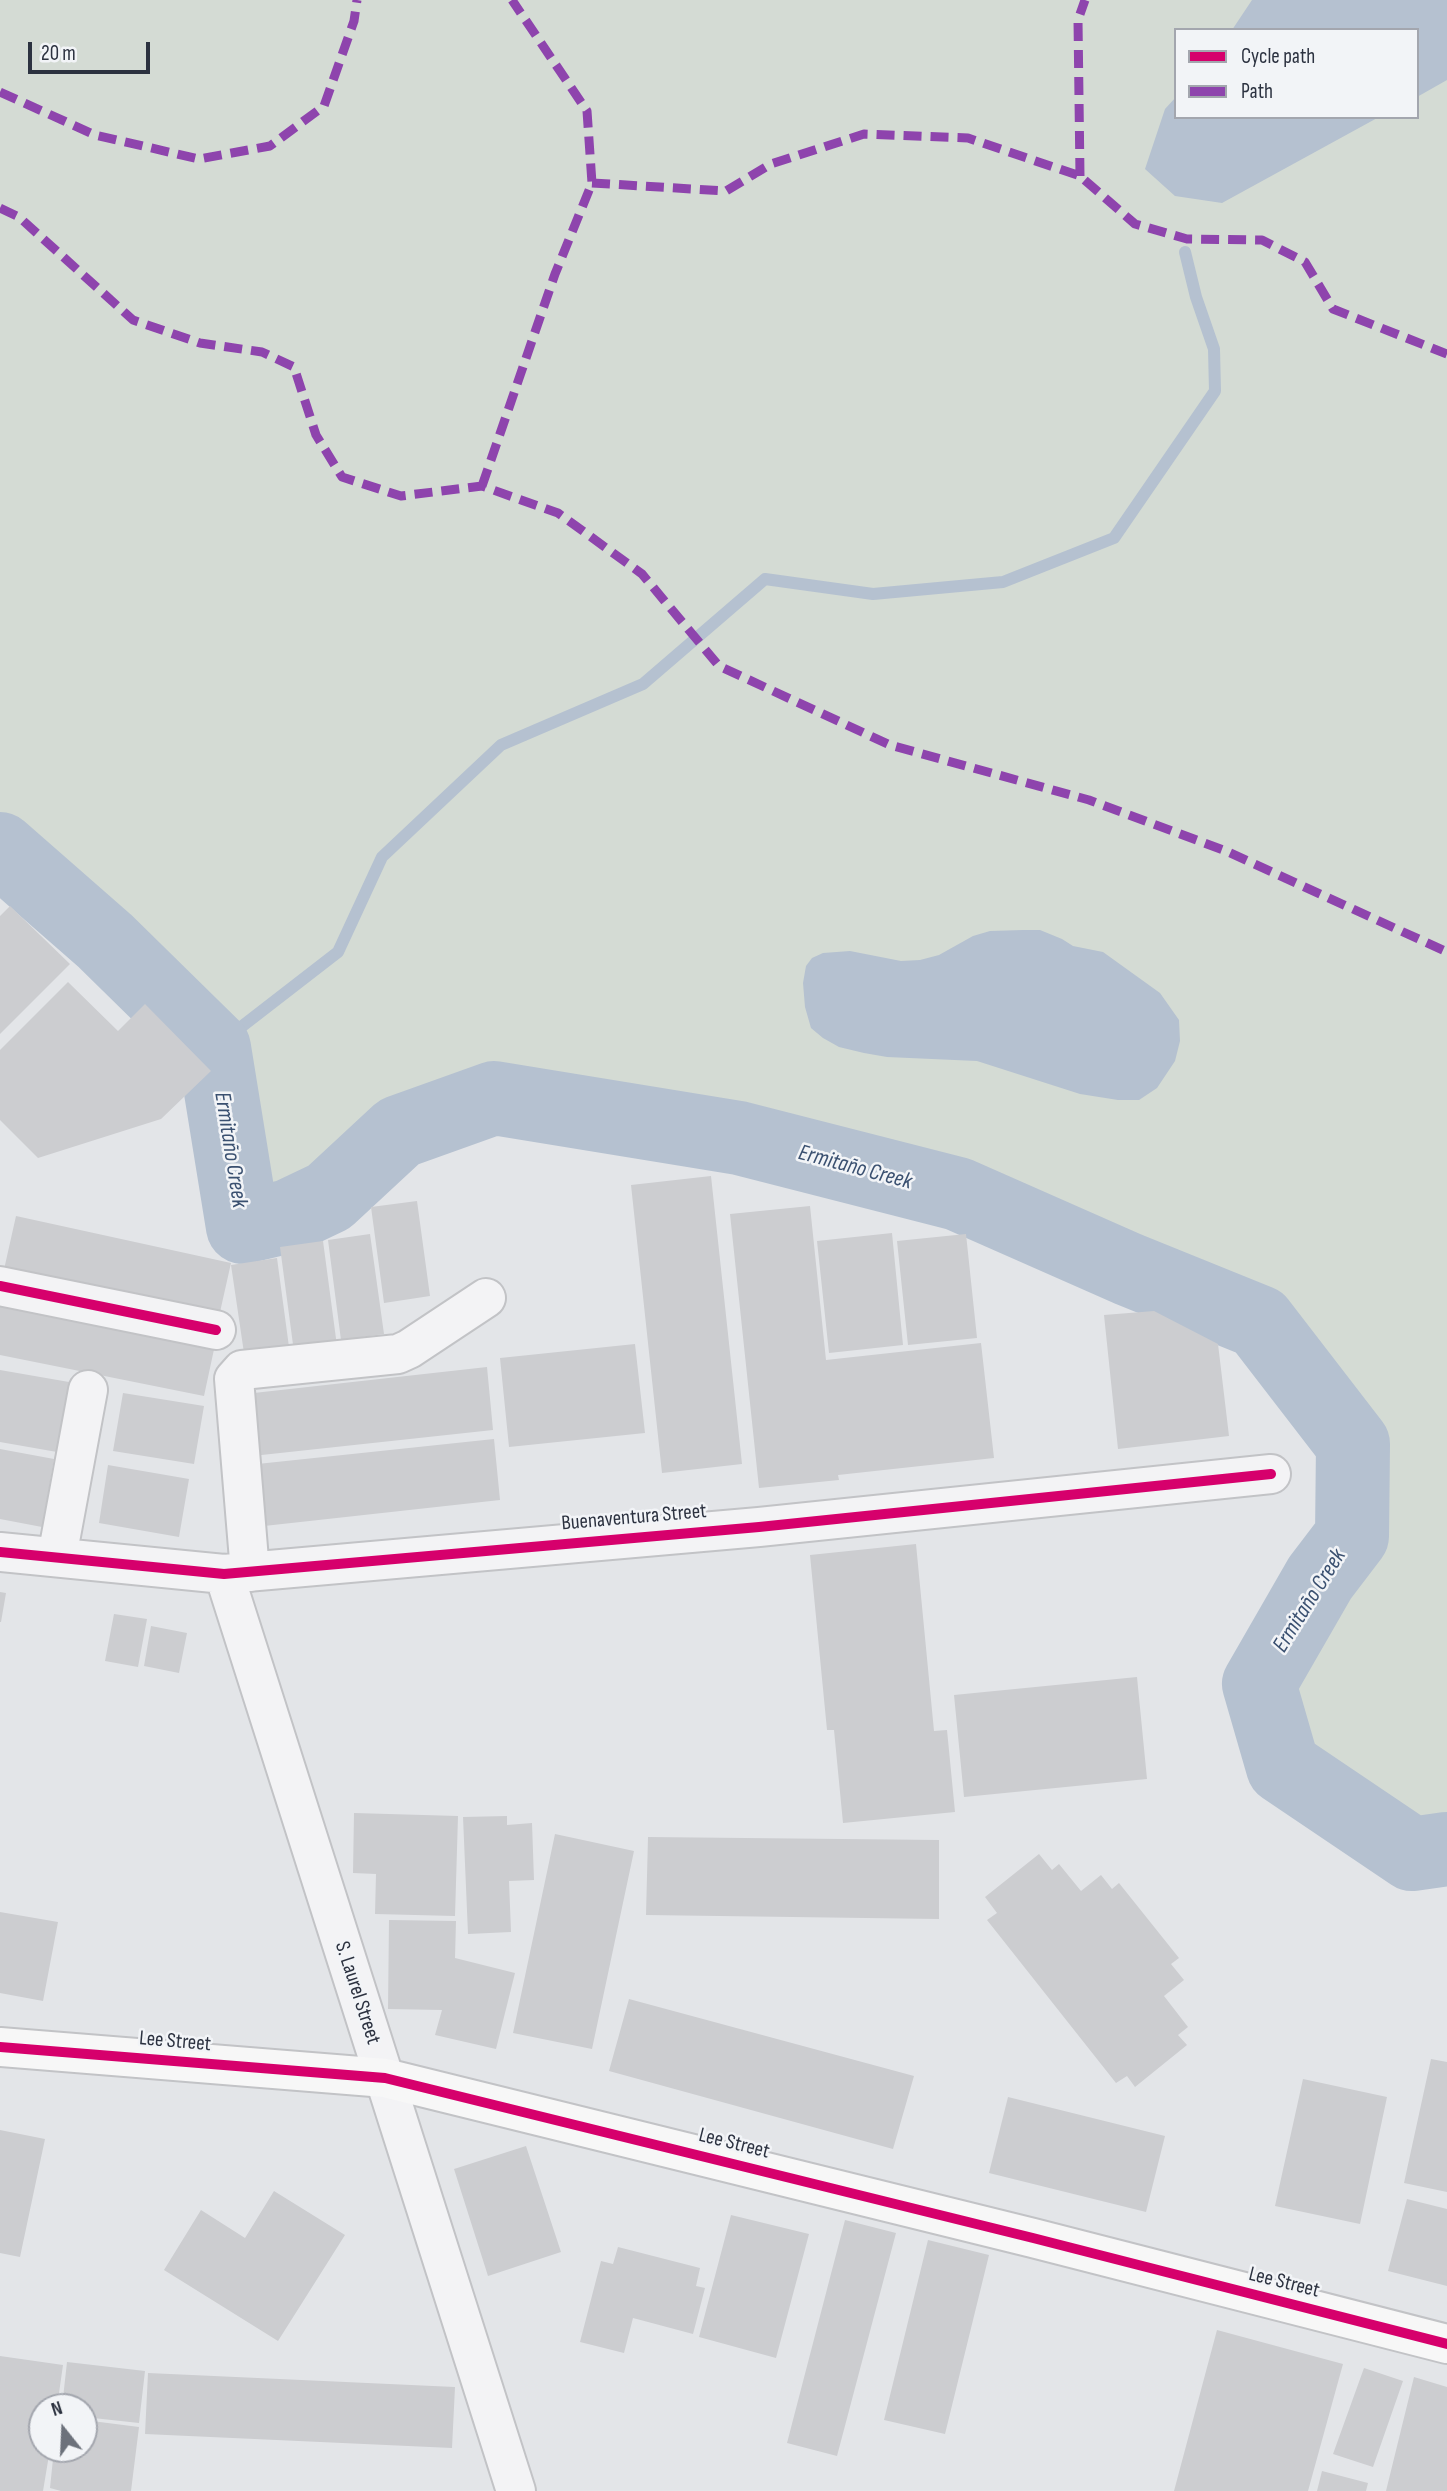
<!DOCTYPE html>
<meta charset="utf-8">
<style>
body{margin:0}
#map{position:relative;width:1447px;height:2491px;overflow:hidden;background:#e3e5e8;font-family:"Sofia Sans Condensed",sans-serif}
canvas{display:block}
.legend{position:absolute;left:1174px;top:28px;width:245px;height:91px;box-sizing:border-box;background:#f2f4f7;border:2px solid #a3a6ae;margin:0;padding:9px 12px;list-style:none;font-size:21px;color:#2c3240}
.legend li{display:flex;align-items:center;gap:14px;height:35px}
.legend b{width:35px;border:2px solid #a3a6ae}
.north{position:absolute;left:28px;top:2393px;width:70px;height:70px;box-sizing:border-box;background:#f2f4f7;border:2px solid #a3a6ae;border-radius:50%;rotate:342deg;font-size:19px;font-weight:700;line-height:28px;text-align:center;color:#2c3240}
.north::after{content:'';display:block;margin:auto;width:24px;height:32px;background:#6c717b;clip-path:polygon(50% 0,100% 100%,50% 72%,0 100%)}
.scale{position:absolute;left:28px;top:42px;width:122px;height:32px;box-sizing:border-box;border:4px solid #2c3240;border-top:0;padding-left:9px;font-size:21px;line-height:24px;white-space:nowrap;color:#2c3240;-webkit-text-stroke:5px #f2f4f7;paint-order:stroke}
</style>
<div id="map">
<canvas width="1447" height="2491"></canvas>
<ul class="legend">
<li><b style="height:9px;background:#d6006c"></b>Cycle path</li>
<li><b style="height:9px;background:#8e44ad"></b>Path</li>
</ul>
<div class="north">N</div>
<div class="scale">20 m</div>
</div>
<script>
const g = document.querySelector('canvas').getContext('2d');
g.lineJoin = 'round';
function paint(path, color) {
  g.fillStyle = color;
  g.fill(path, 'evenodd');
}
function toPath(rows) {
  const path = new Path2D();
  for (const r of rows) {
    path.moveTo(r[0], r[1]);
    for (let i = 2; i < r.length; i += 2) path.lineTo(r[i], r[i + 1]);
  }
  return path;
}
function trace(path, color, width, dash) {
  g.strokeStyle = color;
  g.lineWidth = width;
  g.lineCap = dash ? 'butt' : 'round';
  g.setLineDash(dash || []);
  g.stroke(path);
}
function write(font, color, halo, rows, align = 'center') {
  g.font = font + ' "Sofia Sans Condensed",sans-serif';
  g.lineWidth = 5;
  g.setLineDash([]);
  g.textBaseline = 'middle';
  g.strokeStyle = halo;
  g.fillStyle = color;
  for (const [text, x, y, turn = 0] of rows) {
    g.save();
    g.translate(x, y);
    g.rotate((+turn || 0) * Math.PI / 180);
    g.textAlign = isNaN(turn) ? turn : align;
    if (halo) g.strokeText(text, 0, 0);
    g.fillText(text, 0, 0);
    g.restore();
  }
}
paint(toPath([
 [0,0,1447,0,1447,1849,1412,1854,1283,1767,1259,1684,1320,1578,1353,1444,1259,1322,1128,1269,958,1194,739,1138,494,1098,399,1132,329,1197,289,1216,243,1227,214,1048,105,941,0,849],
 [1176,30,1417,30,1417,117,1176,117]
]), '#d4dbd4');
paint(toPath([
 [1252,0,1447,0,1447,80,1417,97,1417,30,1232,30],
 [1176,97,1176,117,1379,117,1222,203,1175,196,1145,169,1165,109],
 [1023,930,1040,930,1062,939,1073,946,1103,952,1160,993,1179,1020,1180,1041,1175,1061,1157,1088,1139,1100,1118,1100,1080,1094,977,1061,887,1057,864,1053,839,1047,823,1038,811,1028,805,1007,803,983,806,966,812,958,823,953,850,951,901,961,920,960,939,955,973,936,990,931]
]), '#b5c1d0');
trace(toPath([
 [214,1048,338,952,382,857,501,745,643,684,765,579,873,594,1003,582,1114,538,1215,391,1214,349,1196,297,1185,252]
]), '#b5c1d0', 12);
trace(toPath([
 [0,849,105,941,214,1048,243,1227,289,1216,329,1197,399,1132,494,1098,739,1138,958,1194,1128,1269,1259,1322,1353,1444,1352,1536,1320,1578,1259,1684,1283,1767,1412,1854,1447,1849]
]), '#b5c1d0', 74);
paint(toPath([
 [10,906,70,964,0,1034,0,916],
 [68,982,118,1031,145,1004,211,1071,161,1119,38,1158,0,1120,0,1050],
 [711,1176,742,1464,662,1473,631,1185],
 [417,1201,430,1296,384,1303,371,1207],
 [810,1206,826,1360,981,1343,994,1458,838,1475,839,1480,759,1488,730,1214],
 [16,1216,231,1263,218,1321,3,1274],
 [892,1233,903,1345,829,1353,817,1241],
 [370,1234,384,1334,341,1340,328,1240],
 [966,1234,977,1338,908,1345,897,1241],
 [323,1241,337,1346,294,1352,280,1247],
 [277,1258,289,1347,244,1353,231,1265],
 [0,1297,216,1340,204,1396,0,1355],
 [1154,1311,1218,1344,1229,1436,1118,1449,1104,1315],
 [635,1344,645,1433,509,1447,500,1358],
 [487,1367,493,1430,243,1457,236,1395],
 [0,1370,69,1382,57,1452,0,1442],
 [123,1393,204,1406,194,1464,113,1451],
 [494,1439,500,1500,255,1527,248,1465],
 [0,1449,54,1459,42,1527,0,1519],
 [108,1465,189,1479,179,1537,99,1523],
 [916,1544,934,1731,947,1730,955,1812,843,1823,834,1730,827,1730,810,1555],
 [0,1592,6,1593,1,1622,0,1622],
 [114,1614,147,1619,138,1667,105,1661],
 [151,1626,187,1633,179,1673,144,1666],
 [1137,1677,1147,1779,964,1797,954,1695],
 [354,1813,458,1816,455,1916,375,1914,376,1874,353,1873],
 [507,1816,507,1825,532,1823,534,1880,509,1881,511,1932,468,1934,463,1817],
 [555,1834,634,1851,592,2049,513,2033],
 [648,1837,939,1840,939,1919,646,1915],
 [1039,1854,1052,1870,1059,1864,1081,1891,1101,1875,1112,1889,1119,1883,1179,1958,1171,1964,1184,1980,1164,1996,1188,2027,1178,2035,1187,2045,1135,2087,1127,2076,1116,2083,987,1920,997,1913,985,1897],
 [0,1912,58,1922,43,2001,0,1993],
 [389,1920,456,1921,455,1958,515,1973,496,2049,435,2035,442,2010,388,2009],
 [629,1999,914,2076,893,2149,609,2071],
 [1431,2059,1447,2062,1447,2192,1404,2183],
 [1303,2079,1387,2097,1360,2224,1275,2206],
 [1008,2097,1165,2136,1146,2212,989,2173],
 [0,2130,45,2139,20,2257,0,2253],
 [526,2146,561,2252,488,2276,454,2169],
 [274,2191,345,2235,278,2341,164,2270,201,2210,245,2238],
 [1407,2199,1447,2209,1447,2286,1388,2271],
 [731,2215,809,2234,776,2358,699,2337],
 [845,2220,896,2233,837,2456,787,2443],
 [928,2240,989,2255,945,2434,884,2420],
 [618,2247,700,2268,696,2286,705,2288,693,2334,633,2318,624,2353,580,2342,601,2261,613,2264],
 [1217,2330,1343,2364,1308,2491,1174,2491],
 [0,2356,63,2365,57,2407,42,2407,42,2449,50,2449,43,2491,0,2491],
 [67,2362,145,2371,139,2423,84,2417,84,2407,62,2407],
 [1364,2368,1403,2381,1373,2467,1333,2454],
 [148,2373,455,2387,452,2448,145,2434],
 [1414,2377,1447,2387,1447,2491,1386,2491],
 [84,2420,139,2427,131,2491,61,2491,50,2488,54,2449,84,2449],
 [1322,2471,1368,2483,1366,2491,1317,2491]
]), '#cccdd0');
const street = toPath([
 [0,1286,216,1330],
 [0,1552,224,1574,759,1527,1271,1474],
 [57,1557,88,1390],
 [250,1572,234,1379,242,1370,398,1354,409,1349,486,1298],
 [224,1574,516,2491]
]);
const secondary = toPath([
 [0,2047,385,2078,1033,2238,1447,2344]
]);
trace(street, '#c2c3c6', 42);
trace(secondary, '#c2c3c6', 42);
trace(street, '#f3f3f5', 38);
trace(secondary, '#f7f7f7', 38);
trace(toPath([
 [0,92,95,135,199,159,270,146,324,106,354,21,357,0],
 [1080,176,1078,20,1085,0],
 [592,183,726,191,771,164,864,134,968,138,1080,176,1135,224,1187,239,1262,240,1305,262,1333,309,1447,354],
 [0,208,19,217,133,320,200,343,262,352,294,367,316,435,342,477,401,496,482,486,558,513,642,574,719,666,890,745,1089,800,1226,851,1447,952],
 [482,486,555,274,592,183,587,111,512,0]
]), '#8e44ad', 9, [18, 9]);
trace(toPath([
 [0,1286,216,1330],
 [0,1552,224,1574,759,1527,1271,1474],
 [0,2047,385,2078,1033,2238,1447,2344]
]), '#d6006c', 10);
write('21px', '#2c3240', '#f2f4f7', [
 ["Buenaventura Street",634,1518,-5],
 ["S. Laurel Street",357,1993,72],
 ["Lee Street",175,2042,5],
 ["Lee Street",734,2144,14],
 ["Lee Street",1284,2283,14]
]);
write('italic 23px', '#3a5070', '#f2f4f7', [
 ["Ermitaño Creek",230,1150,81],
 ["Ermitaño Creek",855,1168,15],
 ["Ermitaño Creek",1310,1601,-58]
]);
</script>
